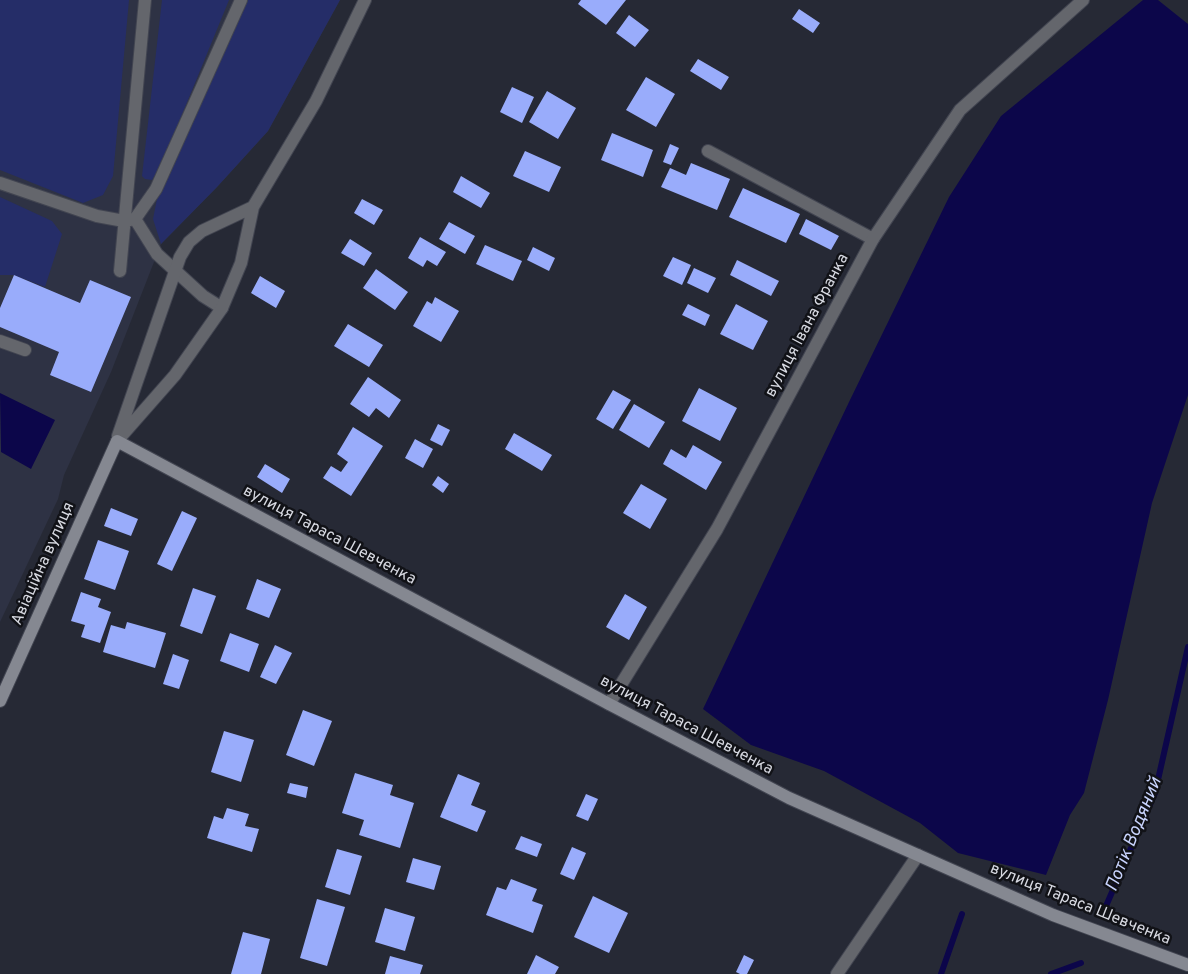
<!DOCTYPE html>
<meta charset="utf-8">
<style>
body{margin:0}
canvas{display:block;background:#262935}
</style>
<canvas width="1188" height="974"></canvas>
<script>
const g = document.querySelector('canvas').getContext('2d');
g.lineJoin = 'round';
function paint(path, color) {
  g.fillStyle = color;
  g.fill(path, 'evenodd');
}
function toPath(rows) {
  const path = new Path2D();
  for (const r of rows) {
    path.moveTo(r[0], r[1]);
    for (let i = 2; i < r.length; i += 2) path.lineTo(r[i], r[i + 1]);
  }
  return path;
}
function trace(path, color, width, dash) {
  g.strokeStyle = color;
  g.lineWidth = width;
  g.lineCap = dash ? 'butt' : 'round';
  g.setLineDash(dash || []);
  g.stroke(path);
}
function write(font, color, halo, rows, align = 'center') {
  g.font = font + ' Overpass,sans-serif';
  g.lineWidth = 5;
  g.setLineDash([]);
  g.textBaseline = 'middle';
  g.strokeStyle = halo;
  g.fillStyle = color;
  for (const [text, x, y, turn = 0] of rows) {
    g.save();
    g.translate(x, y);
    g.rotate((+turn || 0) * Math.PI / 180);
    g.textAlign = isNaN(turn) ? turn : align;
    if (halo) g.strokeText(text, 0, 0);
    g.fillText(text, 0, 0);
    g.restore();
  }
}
paint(toPath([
 [0,0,340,0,268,131,217,187,161,244,111,372,64,475,58,499,0,622]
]), '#2e3244');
paint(toPath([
 [0,0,129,0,113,176,103,195,83,203,0,170],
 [162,0,229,0,161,166,152,180,145,179,142,176],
 [246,0,340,0,268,131,217,187,161,244,153,219,157,199,200,101],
 [0,197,52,221,62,234,45,287,14,275,0,275]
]), '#252d68');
paint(toPath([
 [1143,0,1158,0,1188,24,1188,395,1152,503,1108,700,1084,793,1070,815,1046,875,958,853,920,823,824,771,751,745,703,709,849,402,949,197,1001,116],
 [0,393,55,420,31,469,1,452]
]), '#0c064a');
trace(toPath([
 [1106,906,1155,793,1188,647],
 [941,974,962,914],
 [1051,974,1081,963]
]), '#0c064a', 6);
paint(toPath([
 [581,0,626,0,606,25,578,4],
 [799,9,820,23,813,33,792,19],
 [629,15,649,30,635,47,616,33],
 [698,59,729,77,721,90,690,71],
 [646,77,675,94,656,127,626,110],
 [512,87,534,97,522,123,500,112],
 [547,91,576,108,558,139,529,122],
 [612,133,653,150,643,177,601,160],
 [670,144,679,148,671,165,663,162],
 [525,151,561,167,549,192,513,176],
 [691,163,730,179,717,210,661,187,670,168,686,175],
 [461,176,490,193,481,208,453,192],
 [743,188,800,214,786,243,729,217],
 [362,199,383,210,374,225,354,213],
 [806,219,839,236,831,250,799,234],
 [449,222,475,236,465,254,439,239],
 [420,237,446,252,437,266,427,260,423,267,408,258],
 [350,239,372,253,364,266,341,253],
 [485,245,522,261,513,281,476,264],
 [533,247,555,258,549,271,527,260],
 [673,257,691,265,682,285,663,276],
 [737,260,779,281,771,296,730,275],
 [694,268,716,278,708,293,687,283],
 [376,269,408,292,395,310,363,288],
 [14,275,80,303,90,280,131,297,91,392,50,375,59,352,0,327,0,308],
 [260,276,285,291,276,308,251,293],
 [435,297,459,311,441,342,413,326,427,301,432,304],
 [688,304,710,315,705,326,682,315],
 [736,304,768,321,753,350,720,334],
 [348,324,383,345,369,367,334,346],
 [368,377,401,400,389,418,376,408,369,417,350,404],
 [699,388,737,408,720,441,682,421],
 [613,390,631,400,613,429,596,419],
 [634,404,665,422,649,448,619,430],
 [438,424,450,430,442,446,430,440],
 [353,427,383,446,351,496,323,478,331,466,341,472,348,462,337,454],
 [514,433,552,455,542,471,505,449],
 [415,439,433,449,423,468,405,458],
 [693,445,722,462,706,490,663,464,671,449,686,458],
 [265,464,290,479,282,493,257,477],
 [438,476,449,484,443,493,432,485],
 [641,484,667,499,650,529,623,513],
 [111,508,138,519,131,536,104,526],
 [182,511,197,518,172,571,157,564],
 [98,540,129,551,115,590,84,579],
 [257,579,281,589,269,618,246,609],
 [193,588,216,596,202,634,180,626],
 [81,592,101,599,98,607,111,612,100,643,81,637,85,625,71,621],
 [625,594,647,607,629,640,606,627],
 [127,622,166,633,155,668,103,652,111,625,125,629],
 [230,633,259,644,249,672,220,661],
 [275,645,292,653,276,684,260,677],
 [173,654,189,660,179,689,163,684],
 [303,710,332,721,314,766,286,755],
 [224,731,254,740,241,782,211,772],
 [355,773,393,785,390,795,414,803,400,848,359,835,364,820,342,813],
 [458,774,480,783,471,805,486,811,477,832,440,817],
 [290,783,308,787,306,798,287,793],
 [586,794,598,799,588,821,576,816],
 [227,808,249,814,245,826,259,829,252,852,207,838,214,816,223,819],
 [521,836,542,844,537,857,515,849],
 [572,847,586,853,574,880,560,874],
 [337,849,362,856,350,895,325,887],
 [413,858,441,866,434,890,406,882],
 [511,879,537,889,532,901,543,905,533,933,486,915,497,887,506,890],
 [593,896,628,913,609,953,574,937],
 [317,899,345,907,327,966,300,958],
 [385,908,415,917,405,951,375,942],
 [243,932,270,939,261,974,231,974],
 [536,955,559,967,555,974,527,974],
 [744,955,754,960,747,974,740,974,736,972],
 [390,956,423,965,420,974,385,974]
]), '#99acfb');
const lane = toPath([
 [708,151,873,239],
 [0,183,97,216,124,221,135,219,156,189,241,0],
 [135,219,157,254,203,296,222,308],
 [120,271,145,0],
 [0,341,25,350],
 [837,974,918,855]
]);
const street = toPath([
 [118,436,180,257,189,242,202,231,253,207],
 [117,441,175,375,222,308,241,263,253,207,316,101,365,0],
 [609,704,717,529,873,239,960,110,1083,0]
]);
const secondary = toPath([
 [0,701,117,441,609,704,789,798,1053,915,1188,965]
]);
trace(lane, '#424551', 14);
trace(street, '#424551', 14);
trace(secondary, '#424551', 14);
trace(lane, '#64666c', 12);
trace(street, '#64666c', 12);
trace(secondary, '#858891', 12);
write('16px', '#d7d9e1', '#111217', [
 ["вулиця Івана Франка",808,326,-62],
 ["вулиця Тараса Шевченка",329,536,28],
 ["Авіаційна вулиця",44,564,-66],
 ["вулиця Тараса Шевченка",686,726,28],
 ["вулиця Тараса Шевченка",1080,905,22]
]);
write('italic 18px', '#c8d3fc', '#111217', [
 ["Потік Водяний",1135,835,-68]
]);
</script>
